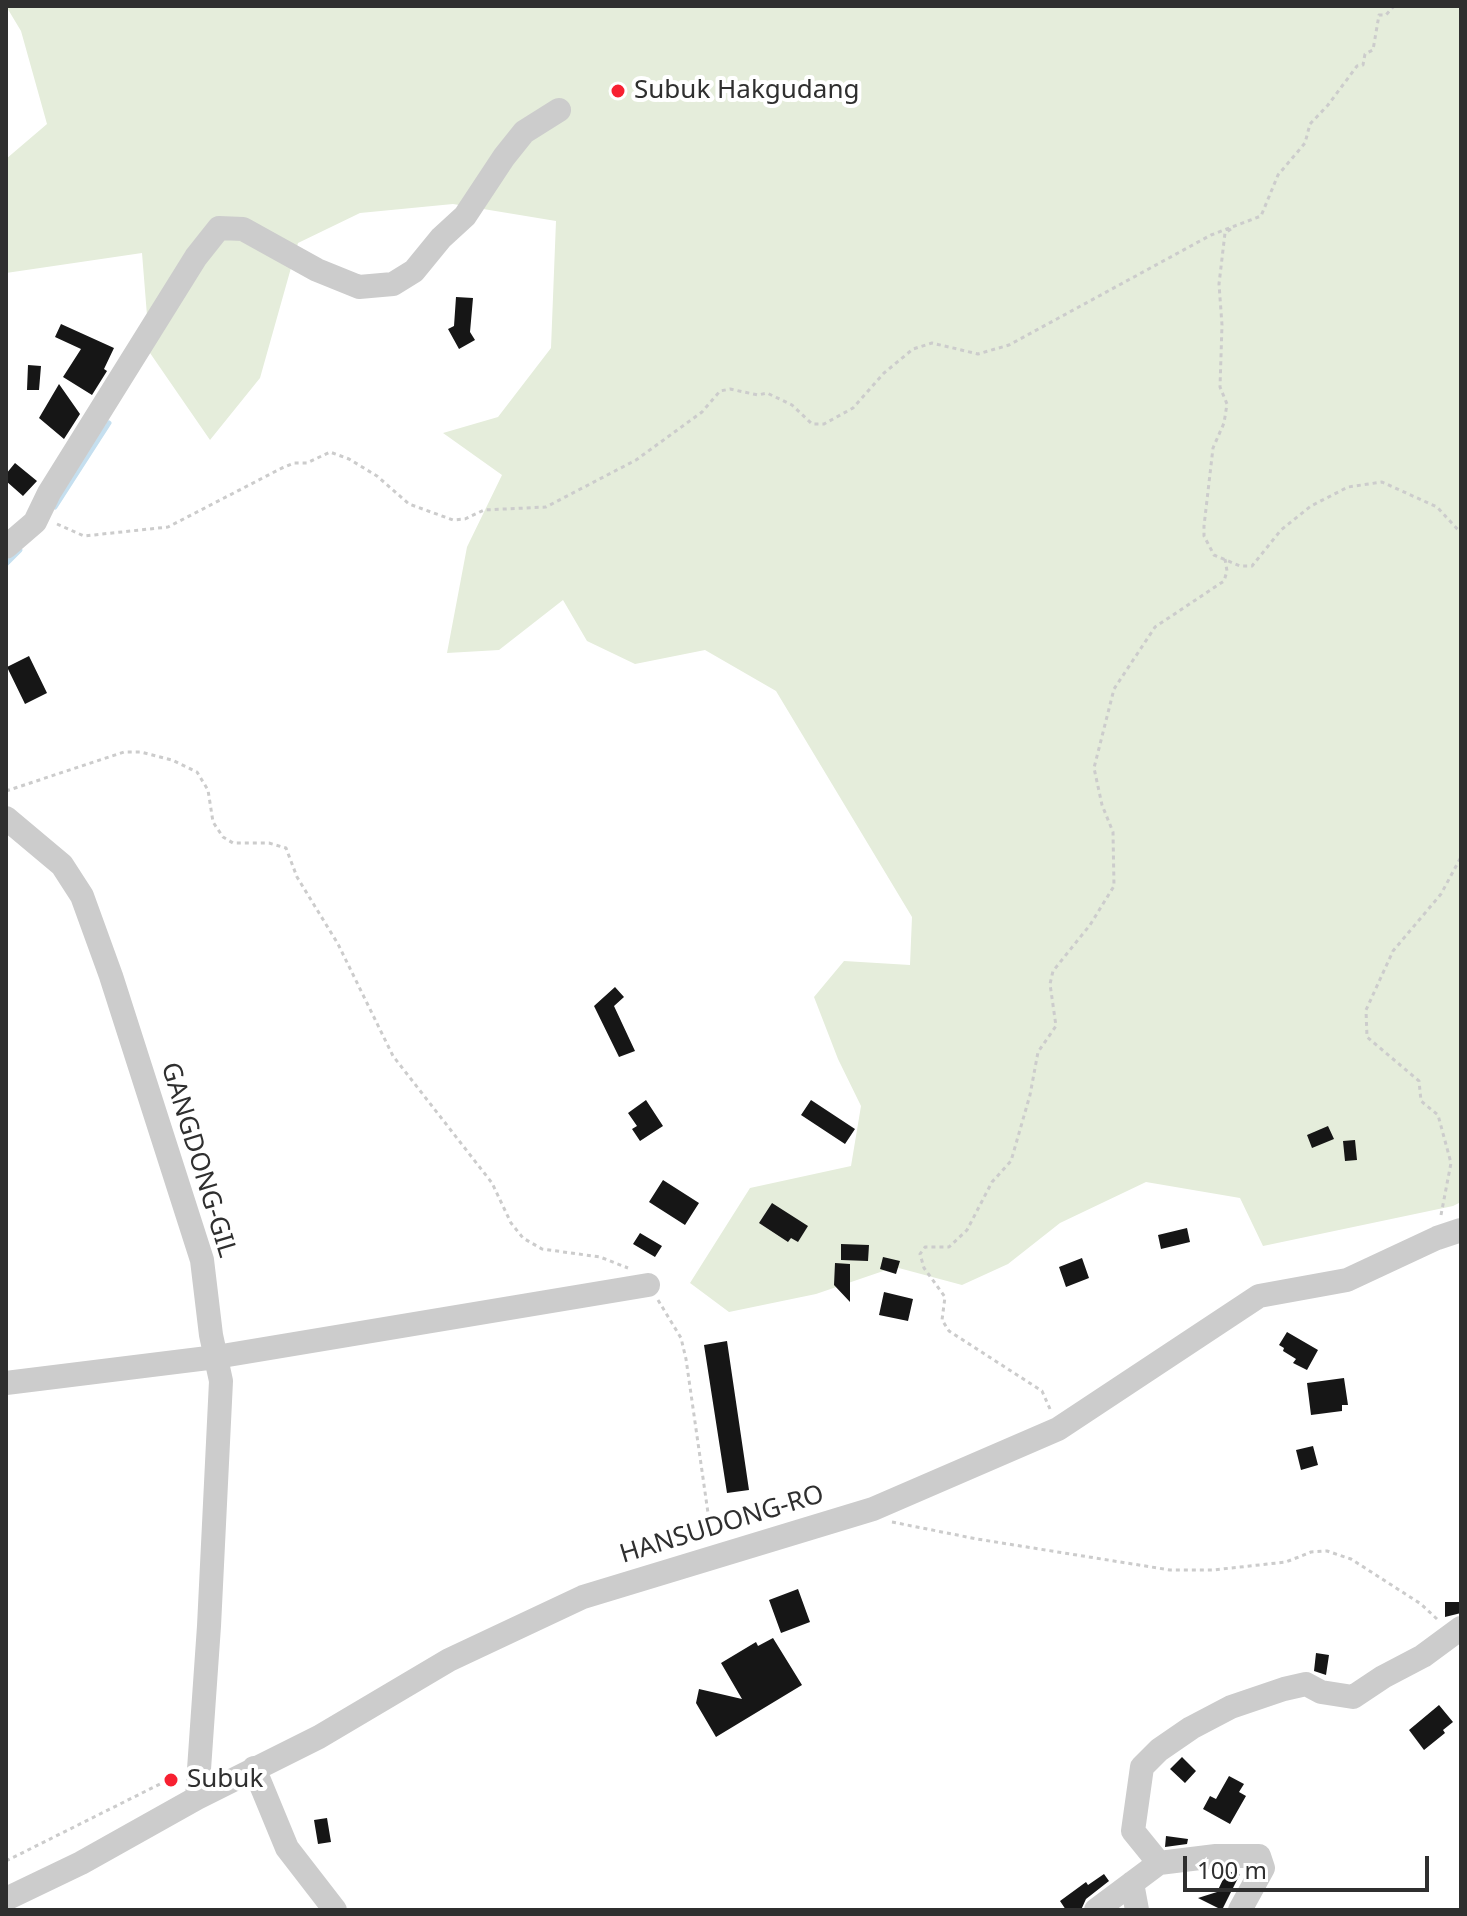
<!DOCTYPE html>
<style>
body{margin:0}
#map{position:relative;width:1467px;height:1916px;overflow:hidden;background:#fff;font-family:"Noto Sans",sans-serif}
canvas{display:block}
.frame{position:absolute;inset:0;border:8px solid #2f2f2f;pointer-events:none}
.scale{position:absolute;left:1183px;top:1856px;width:246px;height:36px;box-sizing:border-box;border:4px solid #2f2f2f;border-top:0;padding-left:10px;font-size:24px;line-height:28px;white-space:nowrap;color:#2f2f2f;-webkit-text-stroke:6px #fff;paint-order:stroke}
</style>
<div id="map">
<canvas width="1467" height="1916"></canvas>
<div class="frame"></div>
<div class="scale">100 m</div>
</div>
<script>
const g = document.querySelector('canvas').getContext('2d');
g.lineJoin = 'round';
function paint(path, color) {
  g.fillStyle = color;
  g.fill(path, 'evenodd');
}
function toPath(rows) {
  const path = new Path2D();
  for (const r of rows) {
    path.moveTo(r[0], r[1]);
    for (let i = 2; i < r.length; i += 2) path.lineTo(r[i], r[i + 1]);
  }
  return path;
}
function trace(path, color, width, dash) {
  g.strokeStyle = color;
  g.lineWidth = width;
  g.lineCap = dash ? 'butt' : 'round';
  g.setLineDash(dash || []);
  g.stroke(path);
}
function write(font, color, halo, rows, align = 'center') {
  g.font = font + ' "Noto Sans",sans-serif';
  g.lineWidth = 8;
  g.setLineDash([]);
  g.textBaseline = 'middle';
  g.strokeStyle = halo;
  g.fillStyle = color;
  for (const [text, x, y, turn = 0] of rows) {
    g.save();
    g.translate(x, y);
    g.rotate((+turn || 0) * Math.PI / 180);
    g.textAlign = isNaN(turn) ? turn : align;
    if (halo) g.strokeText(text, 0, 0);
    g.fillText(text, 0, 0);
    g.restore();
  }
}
paint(toPath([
 [6,6,1461,6,1461,1202,1453,1206,1263,1246,1240,1198,1146,1182,1060,1223,1008,1264,962,1285,895,1267,816,1294,729,1312,690,1283,750,1188,851,1166,861,1106,838,1059,814,997,844,961,910,965,912,917,776,691,705,650,635,664,587,641,563,600,499,650,447,653,467,547,502,475,443,433,498,417,551,348,556,221,453,204,360,213,298,243,260,378,210,440,150,353,142,253,6,273,6,159,47,124,21,31]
]), '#e5eddb');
trace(toPath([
 [55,507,109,423],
 [6,564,20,550]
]), '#c5dfef', 5);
paint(toPath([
 [456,297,473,298,470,332,475,340,459,349,448,329,454,326],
 [61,324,114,348,104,369,107,371,92,395,63,377,81,349,55,337],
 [28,365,41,366,39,390,27,390],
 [59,384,80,414,64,439,39,418],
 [15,463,37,481,23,496,6,481,6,474],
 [29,656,47,693,25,704,7,667],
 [615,987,624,997,614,1006,635,1051,619,1057,594,1006],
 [646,1100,663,1126,640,1141,632,1129,637,1126,628,1113],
 [811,1100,855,1129,845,1144,801,1115],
 [1328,1126,1334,1139,1312,1148,1307,1135],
 [1355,1140,1357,1160,1345,1161,1343,1141],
 [663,1180,699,1203,685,1225,649,1202],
 [772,1203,808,1226,798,1242,791,1238,788,1242,759,1223],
 [1187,1228,1190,1242,1161,1249,1158,1235],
 [640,1233,662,1246,655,1257,633,1244],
 [841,1244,869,1245,868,1261,841,1260],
 [883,1257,900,1261,896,1274,880,1269],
 [1082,1258,1089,1278,1066,1287,1059,1267],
 [835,1263,850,1264,850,1302,834,1285],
 [884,1292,913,1299,908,1321,879,1315],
 [1287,1332,1318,1350,1307,1370,1293,1363,1296,1359,1283,1351,1284,1348,1279,1345],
 [727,1341,749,1490,727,1493,704,1345],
 [1344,1378,1348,1405,1342,1405,1342,1411,1311,1415,1307,1383],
 [1313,1446,1318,1465,1301,1470,1296,1450],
 [798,1589,810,1622,781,1633,769,1600],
 [1445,1602,1460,1602,1461,1613,1445,1617],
 [773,1638,802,1685,716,1737,696,1703,699,1689,742,1699,721,1663,756,1642,758,1646],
 [1316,1653,1329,1655,1326,1675,1314,1671],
 [1439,1705,1453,1722,1443,1730,1445,1733,1424,1750,1409,1730],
 [1182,1757,1196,1771,1185,1783,1170,1769],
 [1229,1776,1244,1784,1239,1792,1246,1796,1230,1824,1203,1809,1210,1796,1216,1799],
 [327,1818,331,1842,318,1844,314,1820],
 [1166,1836,1188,1839,1187,1844,1165,1847],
 [1227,1871,1240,1874,1222,1910,1198,1898,1217,1892],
 [1104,1874,1109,1881,1086,1899,1081,1910,1066,1910,1060,1901,1086,1882,1088,1885]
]), '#161616');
trace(toPath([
 [1231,229,1225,233,1219,284,1222,325,1220,387,1227,404,1224,423,1213,448,1204,526,1204,536,1214,555,1240,566,1252,566,1281,530,1311,506,1348,487,1382,482,1437,507,1461,533],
 [57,524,84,536,168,527,282,468,294,463,307,463,330,452,349,459,377,476,409,504,453,520,465,519,484,510,546,507,636,460,702,412,720,391,730,389,758,395,767,393,792,405,812,424,824,424,853,408,884,373,913,349,932,343,978,354,1009,345,1211,235,1261,216,1278,175,1305,143,1310,124,1328,105,1357,66,1363,65,1365,54,1373,50,1379,15,1386,15,1394,6],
 [6,791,124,752,141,752,172,760,197,772,208,790,213,822,223,837,233,843,269,843,286,848,297,877,338,944,393,1056,492,1183,511,1223,523,1238,542,1249,600,1257,628,1268],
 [1441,1215,1451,1163,1438,1115,1421,1101,1419,1081,1367,1037,1366,1010,1393,951,1441,894,1461,857],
 [658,1300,681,1338,686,1359,710,1527,709,1539],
 [1050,1409,1042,1391,949,1331,942,1320,945,1297,924,1268,920,1254,925,1247,949,1247,967,1230,992,1182,1011,1161,1030,1095,1038,1052,1056,1026,1050,984,1053,971,1090,925,1114,886,1113,832,1102,805,1094,768,1114,689,1155,627,1224,581,1227,571,1225,559],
 [892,1522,977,1539,1170,1570,1213,1570,1286,1562,1311,1552,1327,1551,1351,1559,1421,1604,1437,1619],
 [6,1861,178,1775]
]), '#ccc', 3, [4, 4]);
trace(toPath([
 [6,547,35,522,49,493,196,257,219,228,243,229,317,270,359,287,393,284,414,271,441,238,465,216,504,157,524,132,559,110],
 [6,818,62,865,82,896,111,976,202,1260,211,1335,221,1381,209,1626,197,1798],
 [6,1383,216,1357,648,1285],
 [254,1768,287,1848,335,1910],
 [1159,1863,1133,1831,1142,1767,1159,1750,1191,1728,1231,1707,1284,1689,1306,1684,1321,1692,1353,1697,1383,1677,1423,1656,1461,1628],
 [1132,1883,1137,1910],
 [6,1899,81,1863,197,1798,319,1737,449,1660,583,1597,873,1509,1058,1429,1259,1296,1347,1280,1437,1238,1461,1230],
 [1096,1910,1159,1863,1216,1856,1259,1856,1263,1868,1240,1910]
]), '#ccc', 24);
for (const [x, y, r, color] of [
 [618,91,8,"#f72031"],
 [171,1780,8,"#f72031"]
]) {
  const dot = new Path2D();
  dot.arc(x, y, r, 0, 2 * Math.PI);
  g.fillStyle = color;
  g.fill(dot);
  trace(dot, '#fff', 3);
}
write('26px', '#2f2f2f', '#fff', [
 ["Subuk Hakgudang",634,91],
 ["Subuk",187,1780]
], 'left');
write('26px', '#2f2f2f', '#fff', [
 ["GANGDONG-GIL",198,1160,73],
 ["HANSUDONG-RO",722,1525,-17]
]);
</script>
